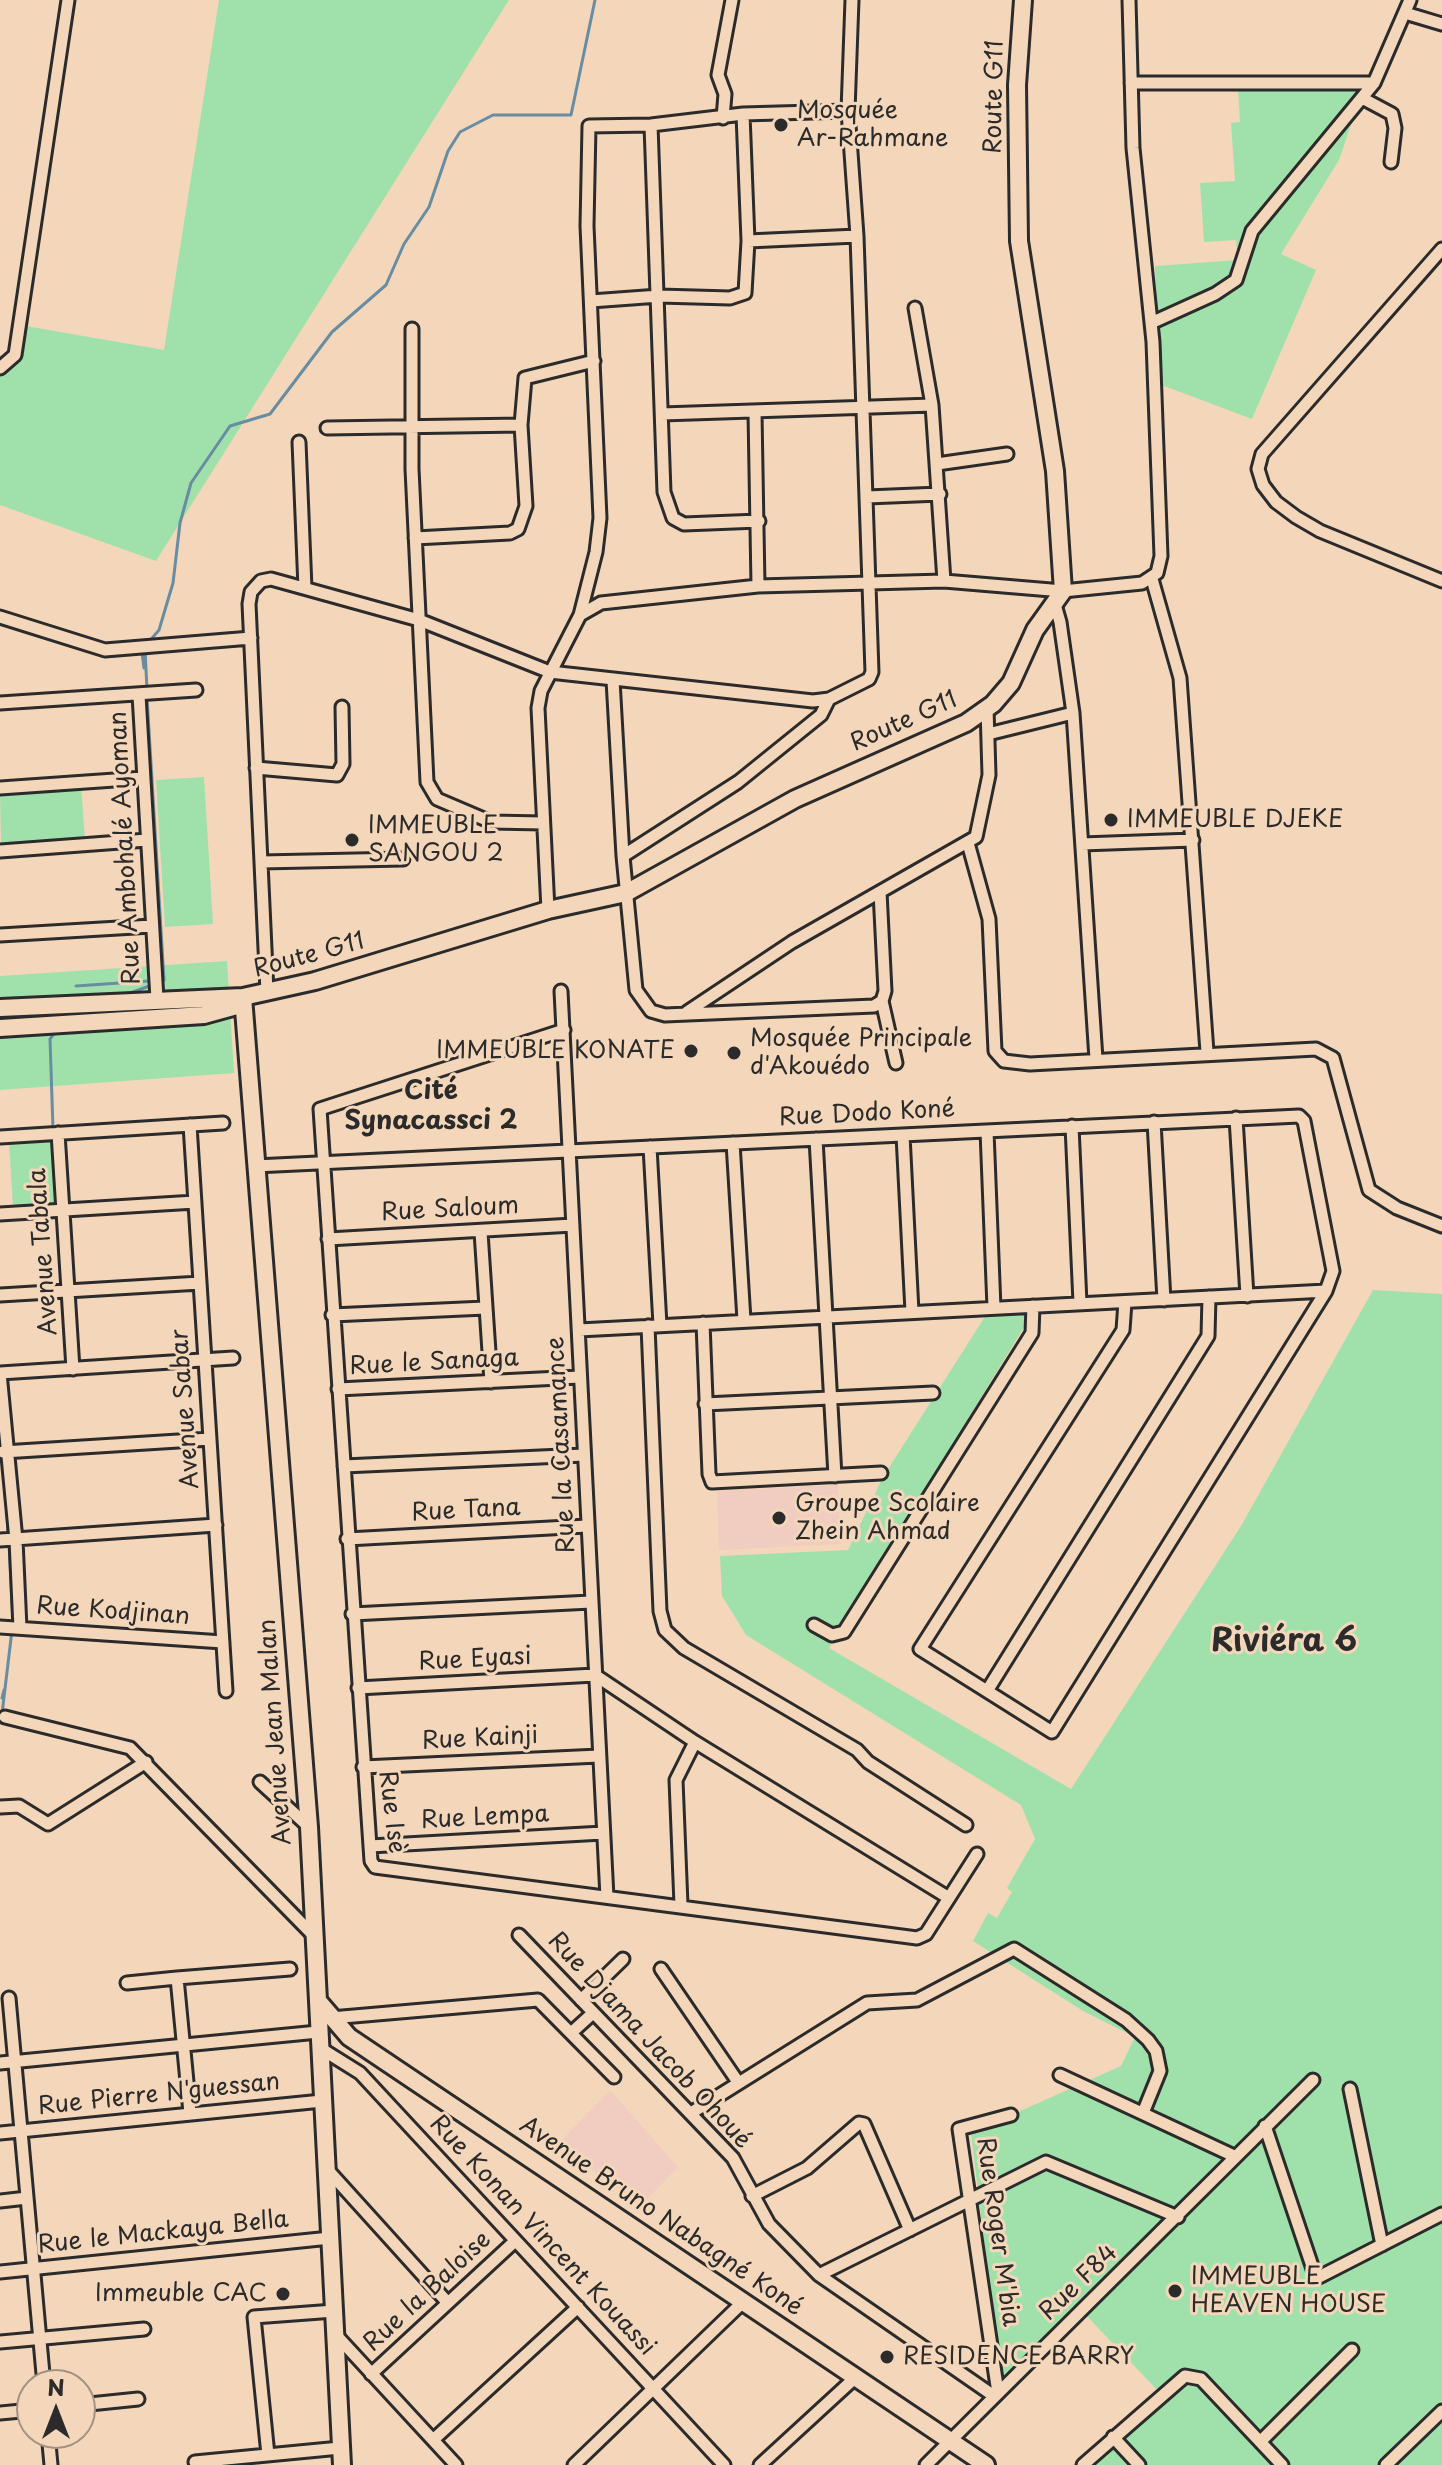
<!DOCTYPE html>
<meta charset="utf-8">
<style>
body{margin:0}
#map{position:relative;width:1442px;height:2465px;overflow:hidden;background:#f4d7ba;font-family:"Playpen Sans",sans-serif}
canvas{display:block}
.north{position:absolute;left:16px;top:2369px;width:80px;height:80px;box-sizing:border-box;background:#f4d7ba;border:2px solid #a49281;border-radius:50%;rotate:0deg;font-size:22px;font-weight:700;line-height:32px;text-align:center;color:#2b2b2b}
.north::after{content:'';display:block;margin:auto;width:28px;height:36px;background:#2b2b2b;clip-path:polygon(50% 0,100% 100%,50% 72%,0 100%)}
</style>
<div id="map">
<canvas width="1442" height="2465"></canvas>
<div class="north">N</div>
</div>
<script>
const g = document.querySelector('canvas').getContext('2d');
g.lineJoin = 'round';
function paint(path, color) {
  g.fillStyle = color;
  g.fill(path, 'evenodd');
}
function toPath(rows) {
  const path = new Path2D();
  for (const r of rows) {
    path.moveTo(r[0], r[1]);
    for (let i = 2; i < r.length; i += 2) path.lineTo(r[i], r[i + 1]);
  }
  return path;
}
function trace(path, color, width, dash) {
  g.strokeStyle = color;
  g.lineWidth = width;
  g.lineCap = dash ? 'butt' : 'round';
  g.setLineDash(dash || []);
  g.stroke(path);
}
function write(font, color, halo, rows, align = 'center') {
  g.font = font + ' "Playpen Sans",sans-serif';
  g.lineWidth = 6;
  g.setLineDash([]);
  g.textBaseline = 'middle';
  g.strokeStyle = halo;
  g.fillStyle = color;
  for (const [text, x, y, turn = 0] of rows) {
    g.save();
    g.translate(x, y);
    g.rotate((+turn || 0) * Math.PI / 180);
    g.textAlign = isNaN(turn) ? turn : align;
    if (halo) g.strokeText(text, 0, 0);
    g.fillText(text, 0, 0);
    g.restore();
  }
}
paint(toPath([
 [838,1485,841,1544,719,1550,717,1491],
 [610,2090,678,2167,641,2205,557,2145]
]), '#f1ccc0');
paint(toPath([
 [219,0,509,0,156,561,0,505,0,374,20,357,26,326,164,350],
 [1365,84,1339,160,1281,254,1316,270,1252,419,1159,384,1155,266,1238,260,1236,240,1204,242,1200,183,1235,181,1231,123,1240,122,1238,87],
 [204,777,213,924,165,927,156,780],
 [81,786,85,839,1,846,0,792],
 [227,961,234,1073,0,1090,0,976],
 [53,1139,57,1204,13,1207,9,1142],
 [1373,1290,1442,1294,1442,2465,1091,2465,1163,2396,1081,2310,1002,2390,971,2133,1121,2066,1135,2037,1083,2011,973,1941,988,1913,997,1918,1012,1892,1007,1888,1035,1839,1021,1805,746,1635,722,1596,720,1556,848,1550,883,1477,986,1315,1025,1313,1024,1327,829,1648,1071,1789,1241,1526]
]), '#a0e1ab');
trace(toPath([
 [148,643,159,630,173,583,180,523,191,483,230,426,270,414,332,332,386,285,404,244,429,207,448,151,460,132,493,115,571,115,595,0],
 [145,649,147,690],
 [142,652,144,668],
 [147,697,164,980,159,982],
 [76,986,149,981],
 [125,995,152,985],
 [53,1129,50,1039,56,1031],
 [53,1139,54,1163],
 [65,1327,66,1347],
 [56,1364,66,1363,67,1348],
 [0,1367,58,1363],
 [4,1470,5,1490],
 [6,1491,8,1535],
 [9,1543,13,1623],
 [2,1698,4,1690],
 [2,1714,12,1630]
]), '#688da2', 3);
const street = toPath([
 [1405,13,1442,24],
 [1131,83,1374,83,1410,0],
 [1362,98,1392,114,1395,128,1391,162],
 [723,118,725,94,718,75,732,0],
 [651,125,664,492,673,518,684,524,759,521],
 [748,241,857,236],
 [1442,249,1262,454,1258,469,1263,485,1276,502,1296,517,1320,531,1442,581],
 [591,301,659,296,730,298,745,293,748,241,743,114],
 [915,308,932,405,944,581],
 [1151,323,1215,294,1236,280,1252,231,1374,83],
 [412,329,412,469,427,782,437,799,491,822,543,823],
 [0,368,15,355,68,0],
 [755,413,758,586],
 [662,414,932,405],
 [327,428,521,425,525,378,594,361],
 [299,442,305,588],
 [937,464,1007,454],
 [867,497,940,494],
 [415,538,510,533,518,529,526,506,521,425],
 [1152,579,1180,678,1207,1052],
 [1054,601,1060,622,1073,713,1096,1059],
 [580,615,601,603,758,586,944,581,1063,591,1142,583,1157,573,1161,556,1153,342,1133,148,1129,0],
 [0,617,105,650,251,638],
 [613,680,623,856,636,990,651,1011,665,1015,874,1006,882,1001,885,991,880,892],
 [139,695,157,999],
 [829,699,869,679,872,672,857,236,848,111,852,0],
 [0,703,196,690],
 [988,734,1073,713],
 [256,768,337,775,343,764,342,707],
 [0,788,143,778],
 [968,843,989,919,995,1051,1004,1061,1030,1064,1316,1049,1333,1058,1369,1190,1397,1208,1442,1226],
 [1082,844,1193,840],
 [0,851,147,840],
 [261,862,403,859],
 [548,910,538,708,541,691,580,615,596,552,600,518,587,226,589,126,651,125,743,114,848,111],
 [0,935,152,926],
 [561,991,607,1897],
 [267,992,249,604,251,592,261,581,271,579,419,620,550,672,813,701,829,699,821,715,738,782,623,856],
 [882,1001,896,1063],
 [687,1012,792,942,976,837,989,775,987,708],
 [564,1030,320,1109,371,1861,375,1867,917,1938,926,1934,977,1854],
 [1236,1118,1247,1296],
 [1154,1122,1164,1300],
 [190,1125,226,1691],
 [1072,1126,1080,1303],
 [987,1131,994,1308],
 [58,1133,73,1369],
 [903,1135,912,1312],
 [0,1137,223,1123],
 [816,1139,835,1476],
 [733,1143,744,1320],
 [650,1147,660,1325],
 [255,1166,1299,1116,1304,1121,1333,1271,1326,1291,1052,1732,920,1649,1123,1330,1125,1302],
 [0,1214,195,1202],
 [481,1232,491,1382],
 [328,1239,573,1225],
 [0,1295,200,1283],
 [332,1315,485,1308],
 [703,1323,709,1474,712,1482,881,1473],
 [648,1326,660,1611,665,1630,684,1648,857,1750,868,1762,966,1825],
 [579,1330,1326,1291],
 [0,1373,16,1540,20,1628],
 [0,1373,233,1358],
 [338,1389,580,1377],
 [705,1404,933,1393],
 [3,1452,210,1439],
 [344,1466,584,1455],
 [347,1539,587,1526],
 [0,1540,216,1525],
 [352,1614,591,1602],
 [814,1625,832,1635,844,1632,1032,1333,1033,1306],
 [0,1627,223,1642],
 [358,1688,595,1675,695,1742,949,1898],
 [987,1691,1208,1336,1209,1297],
 [5,1717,130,1748,313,1935],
 [363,1767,599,1756],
 [260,1782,309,1827],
 [0,1807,19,1806,48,1824,146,1762],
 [370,1846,603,1833],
 [681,1905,676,1780,695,1742],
 [519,1935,733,2158,769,2224,819,2275,994,2396],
 [661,1969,738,2082],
 [127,1983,177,1978],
 [9,1998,44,2385],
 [581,2000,623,1959],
 [331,2018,538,2000,614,2077],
 [571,2033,593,2013],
 [320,2048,360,2073,724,2465],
 [0,2063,318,2032],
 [1060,2075,1234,2156],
 [1350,2089,1382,2245],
 [190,2113,177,1978,290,1969],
 [691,2113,867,2003,917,2000,1014,1949,1126,2020,1148,2040,1156,2051,1160,2071,1143,2113],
 [1265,2126,1314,2272,1319,2277,1442,2214],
 [0,2133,322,2101],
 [326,2168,448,2303],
 [752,2196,807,2168,859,2123,864,2124,910,2230],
 [0,2201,27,2198],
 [0,2272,330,2238],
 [819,2275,1046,2162,1178,2217],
 [336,2335,456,2465],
 [0,2342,144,2329],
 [371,2374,514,2242],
 [998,2393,959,2129,1011,2115],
 [80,2405,138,2399],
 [0,2413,32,2410],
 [48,2433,51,2465],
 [1113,2437,1139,2465],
 [433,2440,578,2307],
 [1261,2441,1352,2350],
 [268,2455,254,2317,334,2311],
 [195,2462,340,2448],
 [574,2465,743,2302],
 [760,2465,857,2376],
 [926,2465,1313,2080],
 [1083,2465,1185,2376,1201,2379,1282,2465],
 [1386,2465,1442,2411]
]);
const secondary = toPath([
 [243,997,309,1827,342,2465],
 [0,1008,243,997,315,981,548,910,626,893,795,799,966,723,993,704,1011,683,1035,630,1063,591,1055,471,1019,241,1017,85,1023,0],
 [0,1028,204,1015,233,1007,243,997],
 [319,2002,349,2037,986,2465]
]);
trace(street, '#2b2b2b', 17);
trace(secondary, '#2b2b2b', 22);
trace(street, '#f4d7ba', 11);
trace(secondary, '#f4d7ba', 16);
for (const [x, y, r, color] of [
 [781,125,8,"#2b2b2b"],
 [1111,820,8,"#2b2b2b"],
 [352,840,8,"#2b2b2b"],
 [691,1051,8,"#2b2b2b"],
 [734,1053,8,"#2b2b2b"],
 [779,1518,8,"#2b2b2b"],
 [1175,2291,8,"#2b2b2b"],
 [283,2294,8,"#2b2b2b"],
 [887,2357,8,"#2b2b2b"]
]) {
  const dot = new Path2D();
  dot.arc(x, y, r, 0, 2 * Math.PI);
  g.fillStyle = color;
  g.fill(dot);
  trace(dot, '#f4d7ba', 3);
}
write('24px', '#2b2b2b', '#f4d7ba', [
 ["Route G11",995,97,-89],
 ["Route G11",904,722,-24],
 ["Rue Ambohalé Ayoman",126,848,-93],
 ["Route G11",309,956,-15],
 ["Rue Dodo Koné",867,1114,-3],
 ["Rue Saloum",450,1210,-3],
 ["Avenue Tabala",44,1252,-94],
 ["Rue le Sanaga",434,1363,-3],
 ["Avenue Sabar",186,1409,-94],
 ["Rue la Casamance",562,1445,-93],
 ["Rue Tana",466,1511,-3],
 ["Rue Kodjinan",113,1612,4],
 ["Rue Eyasi",475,1660,-3],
 ["Avenue Jean Malan",276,1732,-94],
 ["Rue Kainji",480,1739,-3],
 ["Rue Isè",391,1812,83],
 ["Rue Lempa",485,1818,-3],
 ["Rue Djama Jacob Ohoué",649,2041,47],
 ["Rue Pierre N'guessan",159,2095,-6],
 ["Avenue Bruno Nabagné Koné",661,2217,34],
 ["Rue Roger M'bia",997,2232,82],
 ["Rue le Mackaya Bella",163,2233,-6],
 ["Rue Konan Vincent Kouassi",542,2236,47],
 ["Rue F84",1079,2283,-44],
 ["Rue la Baloise",428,2292,-43]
]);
write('24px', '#2b2b2b', '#f4d7ba', [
 ["Mosquée",797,111],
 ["Ar-Rahmane",797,139],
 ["IMMEUBLE DJEKE",1127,820],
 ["IMMEUBLE",368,826],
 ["SANGOU 2",368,854],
 ["Mosquée Principale",750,1039],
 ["d'Akouédo",750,1067],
 ["IMMEUBLE KONATE",675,1051,"right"],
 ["Groupe Scolaire",795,1504],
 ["Zhein Ahmad",795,1532],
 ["IMMEUBLE",1191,2277],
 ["HEAVEN HOUSE",1191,2305],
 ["Immeuble CAC",267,2294,"right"],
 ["RESIDENCE BARRY",903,2357]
], 'left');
write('bold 26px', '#2b2b2b', '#f4d7ba', [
 ["Cité",431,1092],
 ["Synacassci 2",431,1122]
]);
write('bold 32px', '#2b2b2b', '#f4d7ba', [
 ["Riviéra 6",1284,1642]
]);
</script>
